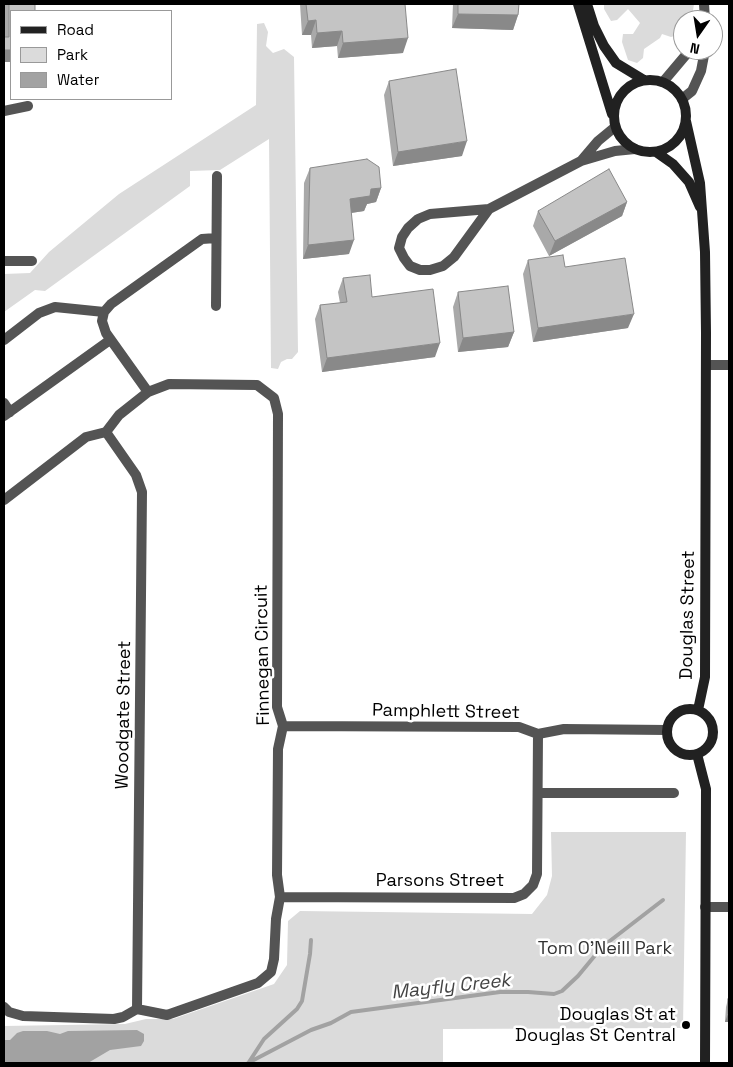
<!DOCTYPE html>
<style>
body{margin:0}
#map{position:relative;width:733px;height:1067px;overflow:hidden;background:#fff;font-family:"Space Grotesk",sans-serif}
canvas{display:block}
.frame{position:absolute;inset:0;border:5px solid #000;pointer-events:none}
.legend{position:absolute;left:10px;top:10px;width:162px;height:90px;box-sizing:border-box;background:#fff;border:1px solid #999;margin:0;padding:6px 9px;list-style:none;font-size:15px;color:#000}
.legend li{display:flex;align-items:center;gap:10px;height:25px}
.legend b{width:25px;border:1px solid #999}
.north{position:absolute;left:673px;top:10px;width:50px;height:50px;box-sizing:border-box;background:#fff;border:1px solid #999;border-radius:50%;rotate:193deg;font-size:14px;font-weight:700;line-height:20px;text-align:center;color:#000}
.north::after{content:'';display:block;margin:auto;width:18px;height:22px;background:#000;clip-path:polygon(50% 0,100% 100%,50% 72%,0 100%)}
</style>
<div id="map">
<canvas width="733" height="1067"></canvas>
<div class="frame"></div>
<ul class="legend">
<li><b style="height:6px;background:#212121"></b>Road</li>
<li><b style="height:14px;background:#dbdbdb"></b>Park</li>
<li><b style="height:14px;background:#a2a2a2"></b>Water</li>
</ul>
<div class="north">N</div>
</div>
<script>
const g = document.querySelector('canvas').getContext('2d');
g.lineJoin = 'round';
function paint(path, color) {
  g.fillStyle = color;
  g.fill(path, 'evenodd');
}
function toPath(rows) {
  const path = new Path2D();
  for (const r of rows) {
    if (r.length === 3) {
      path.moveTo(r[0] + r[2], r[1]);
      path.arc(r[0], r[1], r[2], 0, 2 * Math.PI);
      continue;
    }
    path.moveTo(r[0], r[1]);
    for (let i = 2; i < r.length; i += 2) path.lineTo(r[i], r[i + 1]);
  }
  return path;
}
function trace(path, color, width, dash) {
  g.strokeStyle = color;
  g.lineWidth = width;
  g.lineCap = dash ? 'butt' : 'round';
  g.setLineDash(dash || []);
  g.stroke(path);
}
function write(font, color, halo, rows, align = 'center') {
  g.font = font + ' "Space Grotesk",sans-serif';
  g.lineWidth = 5;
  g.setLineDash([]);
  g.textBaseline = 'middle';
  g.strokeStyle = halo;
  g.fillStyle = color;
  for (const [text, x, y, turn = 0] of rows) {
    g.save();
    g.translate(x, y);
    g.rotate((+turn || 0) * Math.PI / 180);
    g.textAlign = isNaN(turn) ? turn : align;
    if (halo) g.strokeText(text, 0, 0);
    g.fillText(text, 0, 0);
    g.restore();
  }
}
paint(toPath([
 [604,4,694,4,692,17,683,20,681,34,671,37,662,34,660,38,644,49,643,58,637,63,628,60,622,42,623,34,633,34,640,23,628,9,617,20,611,21,604,9],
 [264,23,268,32,266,46,273,53,284,49,294,57,298,352,292,359,287,359,281,362,278,369,271,368,269,139,220,170,190,171,190,186,45,291,35,290,4,312,4,274,30,273,49,252,119,194,256,105,257,24],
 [551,832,686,832,683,1028,443,1029,443,1063,4,1063,4,1026,125,1024,146,1019,173,1019,274,984,287,965,288,921,300,911,532,914,547,895,552,876]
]), '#dbdbdb');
paint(toPath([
 [137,1030,144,1034,144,1041,141,1046,110,1050,88,1063,4,1063,4,1040,10,1040,17,1033,23,1031,47,1031,60,1034,68,1031]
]), '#a2a2a2');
trace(toPath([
 [249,1062,264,1039,297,1009,302,1001,310,954,311,940],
 [248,1063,311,1030,331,1023,351,1012,500,992,528,992,554,994,562,991,578,976,602,947,663,900]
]), '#a2a2a2', 4);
trace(toPath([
 [704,4,705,20],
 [663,82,690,50],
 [682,99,692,91,701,71,705,50],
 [4,111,28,106],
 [581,161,598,141,615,127],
 [489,209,454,257,443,266,430,270,420,270,410,266,404,258,399,248,402,237,408,228,418,219,430,214,489,209,581,161,615,151,635,149],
 [4,261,32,261],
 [216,306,217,176],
 [4,340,39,313,55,307,104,312],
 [706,365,729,365],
 [148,392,106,333,102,321,104,312,111,304,202,239,216,238],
 [4,403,10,412],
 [4,416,110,340],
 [106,432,136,475,142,492,137,1009],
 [4,500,86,437,106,432,119,415,148,392,169,384,257,385,274,398,278,414,277,707,283,726,278,749,277,875,280,897,276,919,274,959,271,972,258,983,167,1015,137,1009,123,1017,114,1019,23,1016,9,1012,4,1007],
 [283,726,519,727,538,734,564,729,667,730],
 [538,793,674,793],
 [280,897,514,898,524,894,533,885,537,874,538,734],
 [705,907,729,907]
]), '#545454', 10);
trace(toPath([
 [578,4,612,114],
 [587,4,594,26,604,46,616,63,644,80],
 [650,116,36],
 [686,121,700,183,705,252,706,333,705,677,698,710],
 [656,152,673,164,689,182,700,207],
 [690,732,23],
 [697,754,706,789,705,1063]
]), '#212121', 10);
paint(toPath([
 [4,4,35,4,11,11,11,62,4,62],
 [300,4,405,4,403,53,338,58,337,46,312,48,311,35,302,35],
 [453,4,519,4,518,15,513,30,452,28],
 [389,81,462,156,393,166,384,95],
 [310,168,381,188,376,202,367,204,364,211,351,213,349,254,303,259,304,183],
 [627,202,622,216,549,256,533,226,538,211],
 [528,260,565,267,628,328,533,342,523,274],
 [343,278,372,297,435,357,322,372,315,319,320,305,340,303,338,292],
 [458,292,514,332,508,347,458,352,453,307],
 [728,999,729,1022,725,1022,726,1007]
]), '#a9a9a9');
paint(toPath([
 [458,14,518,15,513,30,452,28],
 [316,20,311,35,302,35,308,21],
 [342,31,337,46,312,48,317,33],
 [408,38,403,53,338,58,343,43],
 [4,50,11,50,11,62,4,62],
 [467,141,462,156,393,166,398,152],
 [381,188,376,202,367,204,364,211,344,214,350,199,371,189],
 [627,202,622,216,549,256,555,241],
 [354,240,349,254,303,259,308,245],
 [634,314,628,328,533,342,538,328],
 [514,332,508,347,458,352,463,338],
 [440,343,435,357,322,372,327,358],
 [728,1014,729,1014,729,1022,725,1022]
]), '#898989');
const building = toPath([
 [9,4,35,4,35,11,11,11,11,50,4,50,4,37,9,37,9,4],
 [306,4,405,4,408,38,343,43,342,31,317,33,316,20,308,21,306,4],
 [458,4,519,4,518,15,458,14,458,4],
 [456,69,467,141,398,152,389,81,456,69],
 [367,159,379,167,381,188,371,189,370,196,350,199,354,240,308,245,310,168,367,159],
 [609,169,627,202,555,241,538,211,609,169],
 [563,255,565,267,625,258,634,314,538,328,528,260,563,255],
 [370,275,372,297,433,289,440,343,327,358,320,305,347,302,343,278,370,275],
 [508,286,514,332,463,338,458,292,508,286],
 [728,999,729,999,729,1014,728,1014,728,999]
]);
paint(building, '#c4c4c4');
trace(building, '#898989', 1);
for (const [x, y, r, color] of [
 [686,1025,5,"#000"]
]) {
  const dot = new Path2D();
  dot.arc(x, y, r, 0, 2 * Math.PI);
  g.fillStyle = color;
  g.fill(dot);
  trace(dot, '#fff', 2);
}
write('18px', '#000', '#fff', [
 ["Douglas Street",688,615,-89],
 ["Finnegan Circuit",263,655,-91],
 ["Pamphlett Street",446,712,1],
 ["Woodgate Street",124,715,-89],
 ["Parsons Street",440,881]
]);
write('18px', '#323232', '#fff', [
 ["Tom O'Neill Park",605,949]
]);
write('18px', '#000', '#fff', [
 ["Douglas St at",676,1015],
 ["Douglas St Central",676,1036]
], 'right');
write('italic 19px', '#434343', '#fff', [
 ["Mayfly Creek",451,987,-6]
]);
</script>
